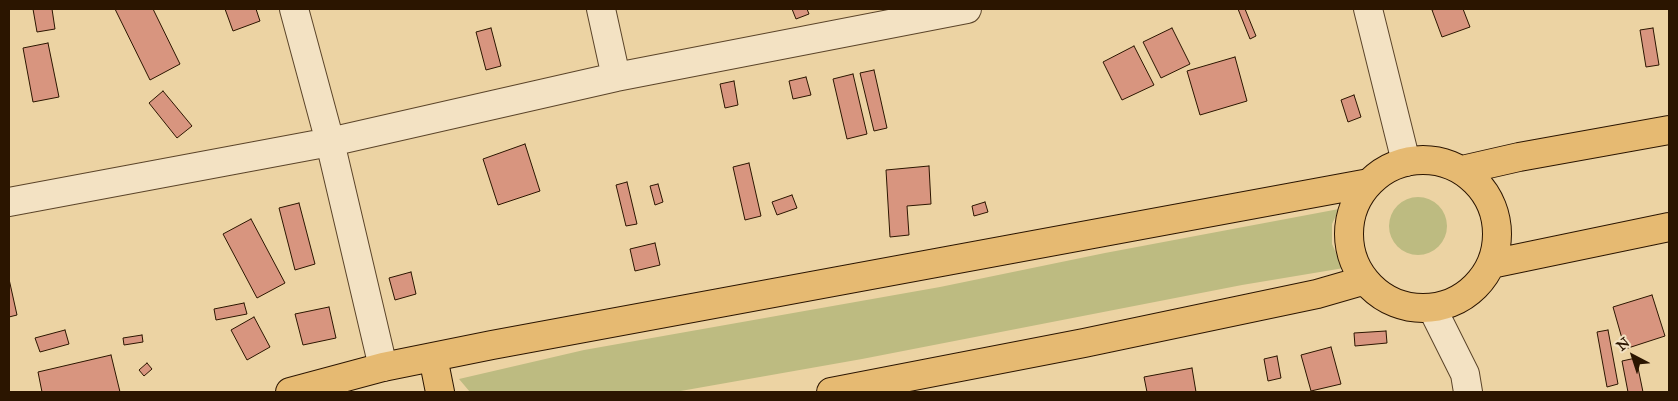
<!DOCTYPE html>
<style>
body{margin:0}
#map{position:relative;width:1678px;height:401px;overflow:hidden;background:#ecd3a3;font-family:"IM FELL Great Primer",serif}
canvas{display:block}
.frame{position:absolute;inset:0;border:10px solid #2b1500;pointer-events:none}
.north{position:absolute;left:1608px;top:331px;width:50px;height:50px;-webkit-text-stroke:4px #f3e2c3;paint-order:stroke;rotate:320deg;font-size:14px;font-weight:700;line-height:20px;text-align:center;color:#2b1500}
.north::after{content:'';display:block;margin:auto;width:18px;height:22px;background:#2b1500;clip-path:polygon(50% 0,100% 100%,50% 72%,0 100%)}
</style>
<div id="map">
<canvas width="1678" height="401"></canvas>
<div class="frame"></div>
<div class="north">N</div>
</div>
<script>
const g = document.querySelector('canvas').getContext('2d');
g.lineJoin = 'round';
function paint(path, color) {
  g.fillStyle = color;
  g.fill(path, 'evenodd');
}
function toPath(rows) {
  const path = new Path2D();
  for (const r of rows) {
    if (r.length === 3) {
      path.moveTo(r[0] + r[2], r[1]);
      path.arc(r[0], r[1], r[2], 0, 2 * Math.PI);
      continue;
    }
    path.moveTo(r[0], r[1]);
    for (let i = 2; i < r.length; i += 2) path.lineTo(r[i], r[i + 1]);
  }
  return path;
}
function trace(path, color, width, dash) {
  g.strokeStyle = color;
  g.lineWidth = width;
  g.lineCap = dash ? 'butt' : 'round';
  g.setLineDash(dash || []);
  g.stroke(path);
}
paint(toPath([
 [1418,226,29],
 [1339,209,1332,224,1332,244,1338,258,1350,267,1242,285,862,359,675,392,470,392,459,379,584,350,940,287,1105,253]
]), '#bdbb81');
const building = toPath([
 [33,9,52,9,55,29,37,32,33,9],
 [115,9,153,9,180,64,150,80,115,9],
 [225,9,256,9,260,21,233,31,225,9],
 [792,9,807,9,809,14,796,19,792,9],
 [1238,9,1245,9,1256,36,1250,39,1238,9],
 [1436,9,1463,9,1470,27,1442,37,1432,10,1436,9],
 [491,28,501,66,486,70,476,32,491,28],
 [1172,28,1190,64,1161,78,1143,42,1172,28],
 [1653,28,1659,65,1646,67,1640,30,1653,28],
 [48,43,59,97,33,102,23,48,48,43],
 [1134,46,1154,85,1122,100,1103,62,1134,46],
 [1235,57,1247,101,1200,115,1187,71,1235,57],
 [874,70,887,128,874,131,860,73,874,70],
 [853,74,867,134,847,139,833,79,853,74],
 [806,77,811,95,793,99,789,81,806,77],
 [734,81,738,105,725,108,720,84,734,81],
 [163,91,192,126,177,138,149,103,163,91],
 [1354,95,1361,117,1348,122,1341,100,1354,95],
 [525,144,540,191,498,205,483,159,525,144],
 [749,163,761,216,745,220,733,167,749,163],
 [929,166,931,204,907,206,909,235,890,237,886,170,929,166],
 [627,182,637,224,626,226,616,185,627,182],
 [658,184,663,202,655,205,650,186,658,184],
 [792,195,797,208,777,215,772,202,792,195],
 [985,202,988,212,974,216,972,206,985,202],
 [299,203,315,264,295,270,279,208,299,203],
 [251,219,285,283,257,298,223,234,251,219],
 [655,243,660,265,635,271,630,249,655,243],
 [411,272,416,294,395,300,389,278,411,272],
 [9,279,17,315,9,317,9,279],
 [1652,295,1665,336,1625,349,1613,307,1652,295],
 [244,303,247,314,216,320,214,309,244,303],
 [329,307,336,338,303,345,295,314,329,307],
 [254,317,270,347,247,360,231,330,254,317],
 [65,330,69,344,40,352,35,338,65,330],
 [1608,330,1618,384,1607,387,1597,332,1608,330],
 [1386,331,1387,343,1355,346,1354,333,1386,331],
 [142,335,143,342,124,345,123,338,142,335],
 [1331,347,1341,384,1311,391,1301,355,1331,347],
 [111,355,120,392,42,392,38,372,111,355],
 [1277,356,1281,378,1268,381,1264,359,1277,356],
 [1636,358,1643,392,1628,392,1622,361,1636,358],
 [147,363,152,369,144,376,139,370,147,363],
 [1192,368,1196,392,1147,392,1144,377,1192,368]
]);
paint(building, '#d8957f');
trace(building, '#2b1500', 1);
const minor = toPath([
 [294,9,330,142,383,367],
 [601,9,616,77],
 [1368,9,1406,162],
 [9,202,330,142,616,77,967,9],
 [1432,308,1465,374,1468,392]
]);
const major = toPath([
 [1423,234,74],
 [1462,170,1519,157,1669,130],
 [1491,264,1669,227],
 [433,357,440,392],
 [290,392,383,367,492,345,1369,183],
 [831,392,1084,343,1317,294,1362,281]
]);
trace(minor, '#5b4429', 30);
trace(major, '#2b1500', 30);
trace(minor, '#f3e2c3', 28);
trace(major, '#e6ba72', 28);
</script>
